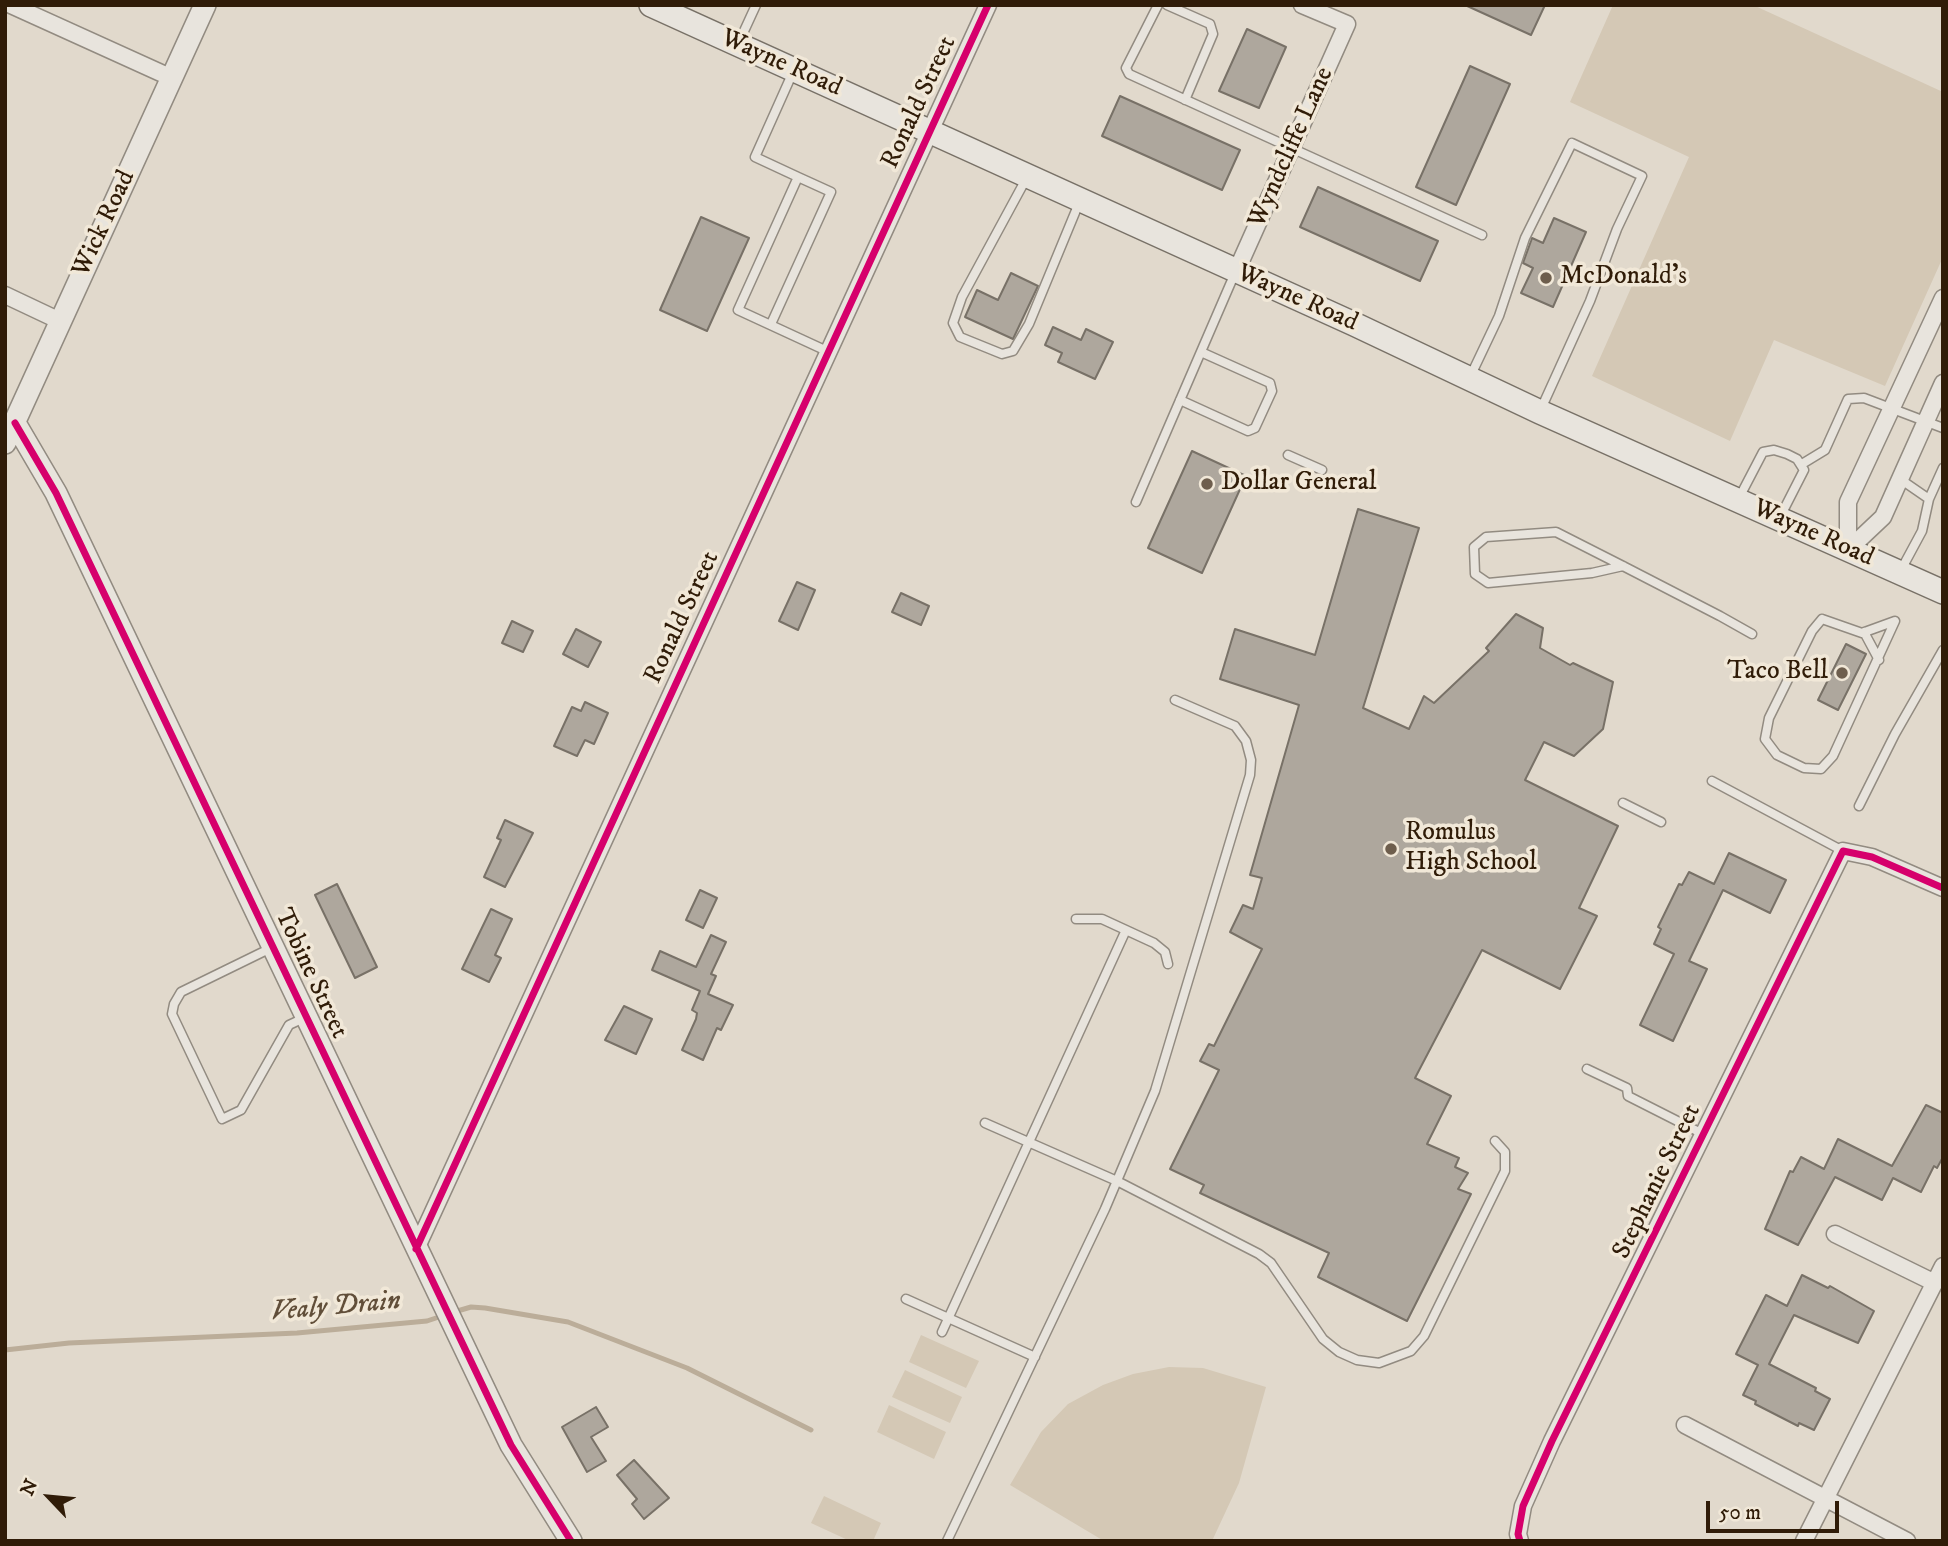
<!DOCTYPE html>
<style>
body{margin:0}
#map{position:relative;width:1948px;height:1546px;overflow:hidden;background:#e1d9cc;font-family:"IM FELL DW Pica",serif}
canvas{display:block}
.frame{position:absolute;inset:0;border:7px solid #301c08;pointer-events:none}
.north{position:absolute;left:14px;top:1462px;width:70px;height:70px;-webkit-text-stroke:5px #f1e8d8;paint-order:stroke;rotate:296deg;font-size:19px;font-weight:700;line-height:28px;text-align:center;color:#301c08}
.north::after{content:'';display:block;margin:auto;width:24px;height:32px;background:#301c08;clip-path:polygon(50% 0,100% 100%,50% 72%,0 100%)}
.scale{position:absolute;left:1706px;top:1501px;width:133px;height:32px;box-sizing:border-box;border:4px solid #301c08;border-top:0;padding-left:9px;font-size:21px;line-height:24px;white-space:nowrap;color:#301c08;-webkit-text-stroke:5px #f1e8d8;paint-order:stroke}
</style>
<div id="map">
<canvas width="1948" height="1546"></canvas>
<div class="frame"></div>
<div class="north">N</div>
<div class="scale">50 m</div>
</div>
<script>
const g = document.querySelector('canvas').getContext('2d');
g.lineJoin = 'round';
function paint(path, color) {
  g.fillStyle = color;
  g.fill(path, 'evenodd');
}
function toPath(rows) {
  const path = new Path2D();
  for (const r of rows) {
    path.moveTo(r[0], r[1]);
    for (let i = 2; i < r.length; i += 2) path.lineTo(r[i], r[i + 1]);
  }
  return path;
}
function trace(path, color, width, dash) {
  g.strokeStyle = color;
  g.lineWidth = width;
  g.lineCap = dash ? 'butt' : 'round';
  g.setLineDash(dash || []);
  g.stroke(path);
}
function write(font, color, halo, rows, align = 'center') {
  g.font = font + ' "IM FELL DW Pica",serif';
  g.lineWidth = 7;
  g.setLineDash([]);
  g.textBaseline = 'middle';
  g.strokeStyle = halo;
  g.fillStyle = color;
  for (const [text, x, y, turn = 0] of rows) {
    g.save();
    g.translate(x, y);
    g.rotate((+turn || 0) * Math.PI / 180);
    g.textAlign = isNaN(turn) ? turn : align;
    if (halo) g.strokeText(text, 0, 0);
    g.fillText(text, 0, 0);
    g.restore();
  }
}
paint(toPath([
 [1613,5,1753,5,1943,92,1943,257,1885,386,1774,340,1730,441,1592,376,1689,157,1570,102],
 [921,1335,979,1361,966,1388,909,1362],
 [1169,1367,1203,1368,1266,1387,1239,1483,1212,1541,1104,1541,1010,1485,1041,1432,1068,1404,1103,1385,1133,1374],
 [905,1370,962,1397,950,1423,892,1397],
 [889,1405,946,1432,934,1459,877,1432],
 [824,1496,881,1523,873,1541,850,1541,811,1523]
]), '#d4c8b5');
trace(toPath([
 [454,1312,471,1307,485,1308,568,1322,687,1368,811,1430],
 [5,1350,69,1343,297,1333,427,1321,445,1315]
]), '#bbad99', 5);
const building = toPath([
 [1465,5,1545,5,1531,35,1465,5],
 [1247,29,1286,47,1259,108,1219,91,1247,29],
 [1470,66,1510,84,1456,205,1416,187,1470,66],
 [1120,96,1240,150,1222,190,1102,136,1120,96],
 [1318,187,1438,241,1420,281,1300,227,1318,187],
 [701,217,749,238,707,331,660,310,701,217],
 [1554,218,1586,232,1553,307,1521,293,1533,268,1523,263,1531,241,1532,238,1543,243,1554,218],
 [1011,273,1038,286,1013,339,965,317,977,290,998,300,1011,273],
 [1053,327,1081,340,1086,329,1113,342,1095,379,1058,362,1062,353,1045,345,1053,327],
 [1192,451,1246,476,1202,573,1148,548,1192,451],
 [1358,509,1419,528,1363,708,1409,729,1424,696,1434,703,1489,651,1486,648,1516,614,1543,628,1540,648,1570,665,1573,663,1613,682,1603,729,1574,756,1544,742,1525,780,1618,826,1579,908,1597,916,1560,989,1482,950,1415,1078,1451,1096,1427,1144,1459,1158,1455,1167,1468,1173,1458,1189,1471,1194,1407,1321,1318,1277,1329,1253,1200,1193,1204,1185,1170,1169,1219,1070,1200,1061,1209,1044,1214,1046,1262,949,1230,932,1243,905,1253,909,1262,878,1250,875,1299,705,1220,679,1235,629,1315,655,1358,509],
 [797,582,815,590,798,630,779,621,797,582],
 [901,593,929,606,921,625,892,612,901,593],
 [512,621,533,631,523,652,502,643,512,621],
 [576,629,601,642,588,667,563,654,576,629],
 [1846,644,1866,654,1838,710,1818,700,1846,644],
 [585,702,608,713,594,744,585,740,577,756,554,746,572,707,581,711,585,702],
 [505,820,533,833,505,887,484,877,501,840,497,838,505,820],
 [1729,853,1786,880,1770,913,1723,890,1689,961,1707,969,1673,1041,1640,1025,1674,954,1654,944,1661,929,1658,927,1679,884,1682,885,1689,872,1714,884,1729,853],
 [337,884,377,967,355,978,315,895,337,884],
 [700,890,717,898,703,928,686,920,700,890],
 [491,909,512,919,495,955,501,958,489,982,462,969,491,909],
 [711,935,726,942,711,974,716,976,708,994,733,1005,721,1030,717,1028,703,1060,682,1050,696,1019,697,1013,692,1010,700,991,652,970,660,951,696,967,711,935],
 [624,1006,652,1019,636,1054,605,1040,624,1006],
 [1926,1105,1943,1113,1943,1157,1937,1168,1934,1166,1921,1192,1893,1178,1882,1200,1835,1177,1798,1245,1765,1229,1790,1171,1793,1172,1801,1157,1824,1169,1838,1139,1892,1166,1926,1105],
 [1802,1275,1828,1288,1830,1286,1874,1311,1858,1343,1794,1315,1769,1364,1816,1388,1815,1391,1830,1399,1814,1430,1799,1423,1798,1426,1755,1404,1756,1401,1743,1395,1758,1365,1736,1354,1766,1295,1787,1306,1802,1275],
 [596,1407,608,1427,591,1437,606,1461,587,1472,562,1427,596,1407],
 [634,1460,669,1498,644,1519,632,1504,637,1499,617,1475,634,1460]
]);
paint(building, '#aea79d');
trace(building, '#787167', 2);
const service = toPath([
 [1158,5,1126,68,1129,74,1482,235],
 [1167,5,1210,24,1213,34,1185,100],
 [739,42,756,5],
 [793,72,755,157,798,177,738,310,829,352],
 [1026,179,962,297,953,323,960,337,1002,354,1013,351,1029,324,1079,203],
 [771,324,831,192,798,177],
 [1471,375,1499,316,1525,238,1572,143,1642,176,1617,229,1590,301,1541,409],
 [1180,400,1248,431,1255,428,1272,391,1270,383,1201,352],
 [1288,455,1322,470],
 [1802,464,1825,450,1848,399,1864,398,1943,428],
 [1900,479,1929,499,1922,531,1901,570],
 [1739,498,1763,452,1774,450,1787,454,1797,459,1804,470,1780,517],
 [1929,499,1943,468],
 [1136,502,1235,273],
 [1623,566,1592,573,1488,583,1475,574,1474,547,1486,537,1556,532,1623,566,1720,616,1752,634],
 [1822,619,1862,633,1895,621,1833,756,1821,769,1804,768,1777,755,1765,739,1769,718,1812,631,1822,619],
 [1864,632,1879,660],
 [1712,781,1843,851],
 [1623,803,1661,822],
 [1859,806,1895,734,1943,650],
 [1076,919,1102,919,1154,943,1165,952,1168,964],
 [271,948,181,992,174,1004,172,1014,222,1119,241,1110,289,1025,304,1018],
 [1587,1069,1627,1088,1628,1096,1703,1134],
 [985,1123,1117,1181,1259,1254,1271,1263,1323,1339,1339,1352,1357,1360,1379,1363,1411,1351,1424,1336,1505,1171,1505,1152,1495,1141],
 [906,1299,1035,1357],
 [942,1332,1126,930],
 [947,1541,1105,1209,1155,1091,1250,775,1251,760,1246,741,1235,726,1175,700]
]);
const minor = toPath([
 [11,5,172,78],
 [1236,272,1347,24,1302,5],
 [5,295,60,321],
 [1848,550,1848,502,1943,298],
 [1848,550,1883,517,1943,383],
 [1835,1234,1935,1283],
 [416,1249,988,5],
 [1685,1425,1907,1541],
 [1520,1541,1518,1534,1523,1506,1552,1441,1843,851,1872,857,1943,888],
 [1804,1541,1943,1266]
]);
const tertiary = toPath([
 [15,423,56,493,511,1445,571,1541],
 [5,443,205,5]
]);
const secondary = toPath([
 [651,5,1354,324,1540,412,1943,592]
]);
trace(service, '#928b81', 11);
trace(minor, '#928b81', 19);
trace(tertiary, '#928b81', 24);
trace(secondary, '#787167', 26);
trace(service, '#e8e4dd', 8);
trace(minor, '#e8e4dd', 16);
trace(tertiary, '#e8e4dd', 21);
trace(secondary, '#e8e4dd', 23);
trace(toPath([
 [15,423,56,493,511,1445,571,1541],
 [416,1249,988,5],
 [1520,1541,1518,1534,1523,1506,1552,1441,1843,851,1872,857,1943,888]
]), '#d6006c', 7);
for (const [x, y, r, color] of [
 [1546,278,7,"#6e5e4d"],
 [1207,484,7,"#6e5e4d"],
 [1842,673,7,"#6e5e4d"],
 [1391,849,7,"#6e5e4d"]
]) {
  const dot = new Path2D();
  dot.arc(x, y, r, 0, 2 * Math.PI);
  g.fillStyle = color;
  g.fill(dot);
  trace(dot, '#f1e8d8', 2.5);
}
write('26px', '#301c08', '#f1e8d8', [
 ["Wayne Road",781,64,24],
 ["Ronald Street",920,103,-65],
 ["Wyndcliffe Lane",1292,148,-66],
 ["Wick Road",105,224,-65],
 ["Wayne Road",1297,299,24],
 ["Wayne Road",1813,534,24],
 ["Ronald Street",683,618,-65],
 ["Tobine Street",310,974,65],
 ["Stephanie Street",1658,1182,-64]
]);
write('26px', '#301c08', '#f1e8d8', [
 ["McDonald's",1560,278],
 ["Dollar General",1221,484],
 ["Taco Bell",1828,673,"right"],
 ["Romulus",1405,834],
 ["High School",1405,864]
], 'left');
write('italic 28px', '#614e39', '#f1e8d8', [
 ["Vealy Drain",336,1308,-5]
]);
</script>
